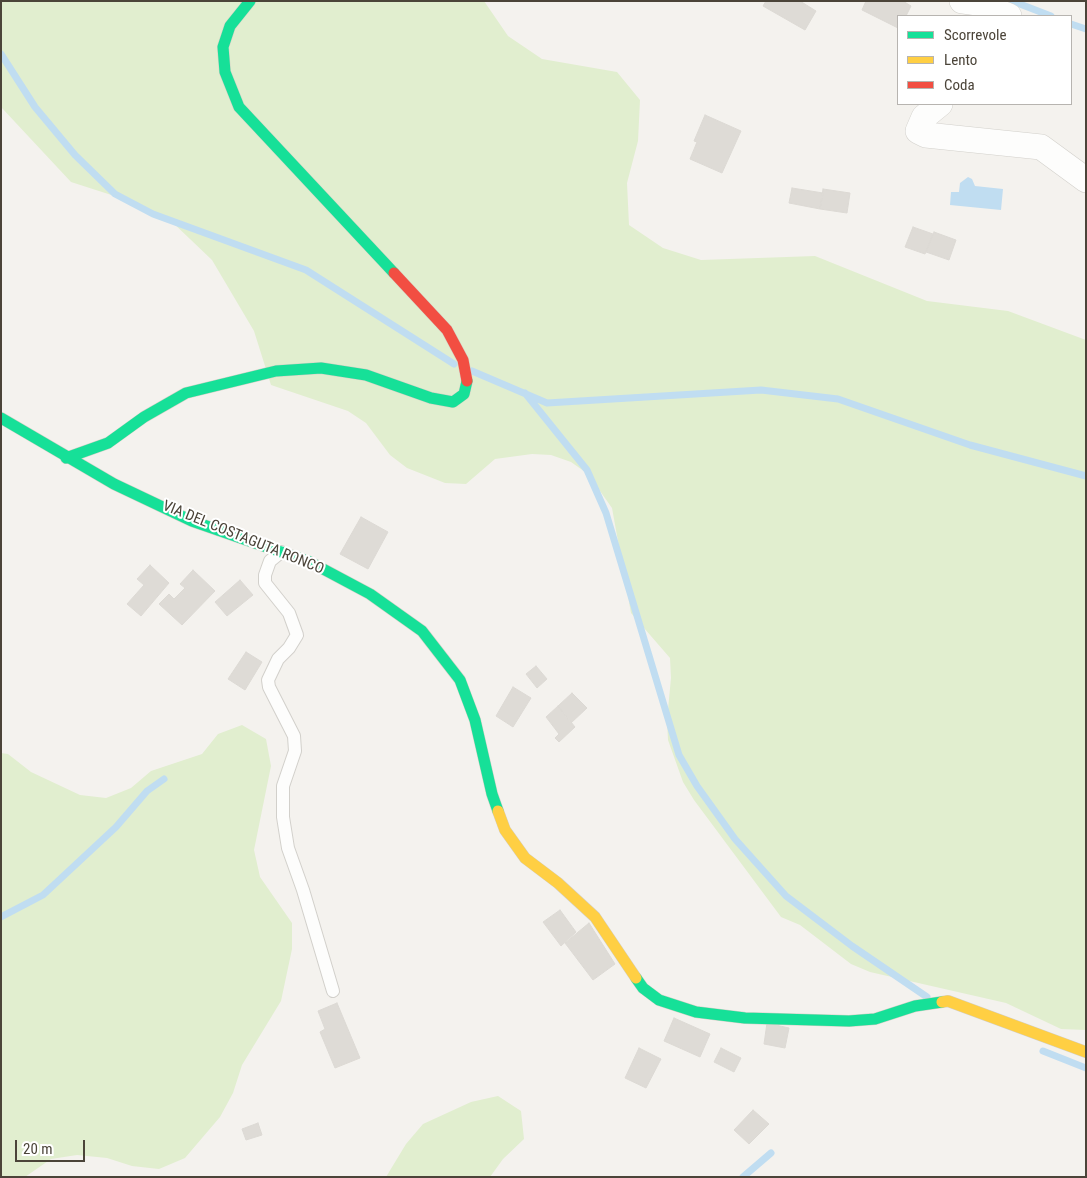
<!DOCTYPE html>
<style>
body{margin:0}
#map{position:relative;width:1087px;height:1178px;overflow:hidden;background:#f4f2ee;font-family:"Roboto Condensed",sans-serif}
canvas{display:block}
.frame{position:absolute;inset:0;border:2px solid #4b4439;pointer-events:none}
.legend{position:absolute;left:897px;top:15px;width:175px;height:90px;box-sizing:border-box;background:#fff;border:1px solid #b7b4b0;margin:0;padding:6px 9px;list-style:none;font-size:15px;color:#4b4439}
.legend li{display:flex;align-items:center;gap:10px;height:25px}
.legend b{width:25px;border:1px solid #b7b4b0}
.scale{position:absolute;left:15px;top:1140px;width:70px;height:22px;box-sizing:border-box;border:2px solid #4b4439;border-top:0;padding-left:6px;font-size:15px;line-height:18px;white-space:nowrap;color:#4b4439;-webkit-text-stroke:4px #fff;paint-order:stroke}
</style>
<div id="map">
<canvas width="1087" height="1178"></canvas>
<div class="frame"></div>
<ul class="legend">
<li><b style="height:6px;background:#16e098"></b>Scorrevole</li>
<li><b style="height:6px;background:#ffcf43"></b>Lento</li>
<li><b style="height:6px;background:#f24e42"></b>Coda</li>
</ul>
<div class="scale">20 m</div>
</div>
<script>
const g = document.querySelector('canvas').getContext('2d');
g.lineJoin = 'round';
function paint(path, color) {
  g.fillStyle = color;
  g.fill(path, 'evenodd');
}
function toPath(rows) {
  const path = new Path2D();
  for (const r of rows) {
    path.moveTo(r[0], r[1]);
    for (let i = 2; i < r.length; i += 2) path.lineTo(r[i], r[i + 1]);
  }
  return path;
}
function trace(path, color, width, dash) {
  g.strokeStyle = color;
  g.lineWidth = width;
  g.lineCap = dash ? 'butt' : 'round';
  g.setLineDash(dash || []);
  g.stroke(path);
}
function write(font, color, halo, rows, align = 'center') {
  g.font = font + ' "Roboto Condensed",sans-serif';
  g.lineWidth = 4;
  g.setLineDash([]);
  g.textBaseline = 'middle';
  g.strokeStyle = halo;
  g.fillStyle = color;
  for (const [text, x, y, turn = 0] of rows) {
    g.save();
    g.translate(x, y);
    g.rotate((+turn || 0) * Math.PI / 180);
    g.textAlign = isNaN(turn) ? turn : align;
    if (halo) g.strokeText(text, 0, 0);
    g.fillText(text, 0, 0);
    g.restore();
  }
}
paint(toPath([
 [1,1,484,1,508,36,542,59,617,72,640,100,638,141,627,183,629,225,663,248,701,260,815,256,927,301,1008,311,1086,340,1086,1030,1061,1029,1006,1003,870,972,851,964,800,925,781,917,694,800,683,782,668,740,667,720,671,678,670,658,631,613,612,508,588,474,571,462,551,455,532,454,495,459,466,484,445,483,407,468,390,455,366,423,348,411,271,385,254,331,212,260,169,219,130,201,71,182,1,107],
 [242,725,266,739,271,766,254,850,260,877,292,923,292,949,281,1001,242,1065,233,1093,220,1117,185,1158,159,1169,132,1166,107,1158,77,1155,51,1159,25,1177,1,1177,1,753,8,754,31,772,80,795,106,798,131,788,151,771,202,754,218,734],
 [498,1096,521,1111,524,1139,503,1159,490,1177,386,1177,406,1144,423,1124,471,1102]
]), '#e1eecf');
paint(toPath([
 [968,177,972,179,975,186,1003,189,1001,210,950,205,951,192,959,192,960,183]
]), '#c0ddf1');
trace(toPath([
 [1012,1,1051,16],
 [1071,24,1086,29],
 [1,54,35,107,75,155,115,194,153,214,306,270,454,364],
 [472,371,547,403,761,390,838,399,970,445,1086,476],
 [525,393,587,470,606,513,679,755,697,786,735,839,786,896,852,946,927,997],
 [1,917,43,895,116,827,147,791,164,779],
 [1043,1051,1086,1068],
 [743,1177,771,1153]
]), '#c0ddf1', 7);
const building = toPath([
 [766,1,800,1,816,11,805,30,763,6,766,1],
 [866,1,903,1,911,6,906,16,898,16,898,28,862,10,866,1],
 [705,115,741,131,722,173,690,159,697,142,694,141,705,115],
 [792,188,823,193,820,209,789,203,792,188],
 [823,189,850,193,847,213,820,209,823,189],
 [913,227,933,234,925,254,905,247,913,227],
 [934,232,956,240,949,260,926,252,934,232],
 [361,517,388,532,368,569,340,554,361,517],
 [150,565,169,583,141,616,127,604,144,585,137,579,150,565],
 [193,570,215,591,182,625,159,604,169,594,174,599,185,588,180,584,193,570],
 [240,580,253,595,227,616,215,602,240,580],
 [246,652,262,662,245,690,228,679,246,652],
 [536,666,547,679,537,688,526,674,536,666],
 [513,687,531,698,513,727,496,716,513,687],
 [572,693,587,708,571,723,558,706,572,693],
 [558,706,575,727,559,742,555,738,559,734,546,717,558,706],
 [560,910,576,932,561,946,543,922,560,910],
 [589,923,615,964,593,980,565,943,589,923],
 [337,1003,360,1058,335,1068,320,1032,325,1029,318,1011,337,1003],
 [674,1018,710,1034,700,1057,664,1041,674,1018],
 [767,1023,789,1028,785,1048,764,1044,767,1023],
 [639,1048,661,1059,646,1088,625,1078,639,1048],
 [721,1048,741,1058,734,1072,714,1062,721,1048],
 [753,1110,769,1124,749,1144,734,1130,753,1110],
 [258,1123,262,1135,246,1140,242,1129,258,1123]
]);
paint(building, '#dedbd6');
trace(building, '#dcd9d4', 1);
const lane = toPath([
 [281,552,270,561,265,575,265,583,289,613,297,635,289,648,278,659,268,680,269,687,294,736,295,751,283,786,283,817,288,848,303,890,333,991]
]);
const street = toPath([
 [962,1,976,3,1009,16],
 [940,104,924,117,918,131,926,135,1041,147,1086,180]
]);
const fast = toPath([
 [250,1,230,26,223,47,225,72,239,107,394,273],
 [1,418,114,484,192,521,310,562,370,594,422,631,460,680,475,720,492,794,498,811],
 [66,458,108,443,144,417,186,393,276,371,321,368,366,375,431,398,453,402,464,394,467,381],
 [636,978,643,988,659,1000,696,1012,745,1018,849,1021,875,1019,915,1006,942,1002]
]);
const slow = toPath([
 [498,811,505,830,525,858,558,883,595,917,636,978],
 [942,1002,948,1001,1086,1052]
]);
const jam = toPath([
 [394,273,447,330,463,360,467,381]
]);
trace(lane, '#d2d0cb', 14);
trace(street, '#d2d0cb', 26);
trace(fast, '#d3cfc5', 12);
trace(slow, '#d3cfc5', 12);
trace(jam, '#d3cfc5', 12);
trace(lane, '#fdfdfc', 12);
trace(street, '#fdfdfc', 25);
trace(fast, '#16e098', 11);
trace(slow, '#ffcf43', 11);
trace(jam, '#f24e42', 11);
write('15px', '#4b4439', '#fff', [
 ["VIA DEL COSTAGUTA RONCO",243,538,22]
]);
</script>
